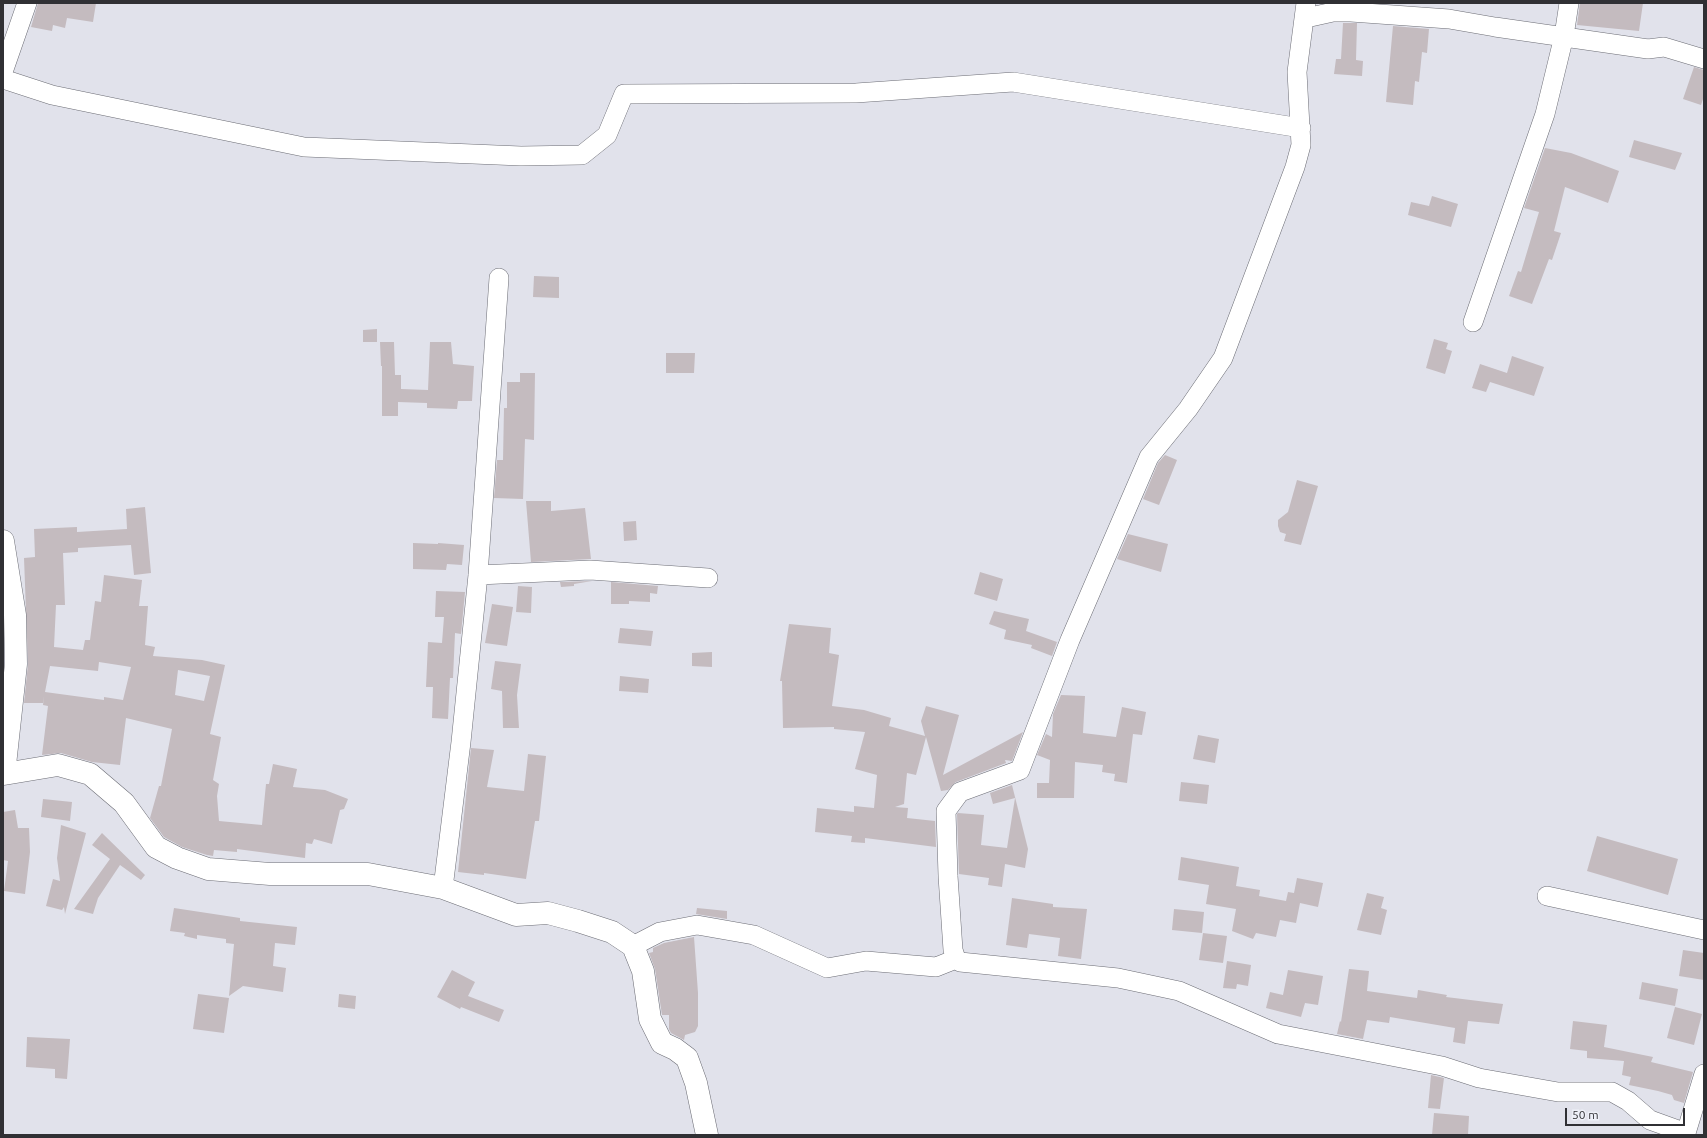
<!DOCTYPE html>
<style>
body{margin:0}
#map{position:relative;width:1707px;height:1138px;overflow:hidden;background:#e1e2eb;font-family:Ubuntu,sans-serif}
canvas{display:block}
.frame{position:absolute;inset:0;border:4px solid #303034;pointer-events:none}
.scale{position:absolute;left:1565px;top:1108px;width:120px;height:18px;box-sizing:border-box;border:2px solid #303034;border-top:0;padding-left:5px;font-size:12px;line-height:14px;white-space:nowrap;color:#303034;-webkit-text-stroke:3px #eef0f8;paint-order:stroke}
</style>
<div id="map">
<canvas width="1707" height="1138"></canvas>
<div class="frame"></div>
<div class="scale">50 m</div>
</div>
<script>
const g = document.querySelector('canvas').getContext('2d');
g.lineJoin = 'round';
function paint(path, color) {
  g.fillStyle = color;
  g.fill(path, 'evenodd');
}
function toPath(rows) {
  const path = new Path2D();
  for (const r of rows) {
    path.moveTo(r[0], r[1]);
    for (let i = 2; i < r.length; i += 2) path.lineTo(r[i], r[i + 1]);
  }
  return path;
}
function trace(path, color, width, dash) {
  g.strokeStyle = color;
  g.lineWidth = width;
  g.lineCap = dash ? 'butt' : 'round';
  g.setLineDash(dash || []);
  g.stroke(path);
}
paint(toPath([
 [38,3,96,3,93,22,67,18,65,28,53,25,52,31,31,27],
 [1580,3,1643,3,1639,31,1577,25],
 [1343,23,1357,23,1356,60,1363,61,1362,76,1334,74,1336,59,1341,59],
 [1393,26,1429,29,1427,53,1422,52,1419,82,1415,81,1413,105,1386,102],
 [1694,67,1704,70,1704,96,1701,105,1683,99],
 [1634,140,1682,153,1675,170,1629,157],
 [1545,148,1571,153,1619,171,1608,203,1565,187,1554,231,1561,233,1552,260,1549,259,1532,304,1509,296,1518,271,1521,272,1539,212,1524,208],
 [1432,196,1458,204,1451,227,1408,215,1411,202,1429,206],
 [534,276,559,277,559,298,533,297],
 [377,329,377,342,363,342,363,330],
 [1434,339,1448,343,1446,349,1452,351,1445,374,1426,368],
 [380,342,394,342,395,375,401,375,401,389,428,390,430,342,451,342,453,364,474,366,472,401,458,401,457,409,427,408,427,403,398,402,398,416,382,416,382,366,381,366],
 [666,353,695,353,694,373,666,373],
 [1512,356,1544,367,1534,396,1490,382,1486,392,1472,388,1480,364,1507,373],
 [520,373,535,373,534,440,525,439,523,499,494,498,497,460,503,460,504,408,507,408,507,382,520,382],
 [1165,455,1177,460,1159,505,1143,499,1158,463],
 [1297,480,1318,486,1301,545,1284,541,1286,534,1280,532,1278,526,1278,520,1288,512],
 [526,501,551,501,551,511,585,508,591,559,531,562],
 [145,507,151,573,134,575,131,545,78,548,78,552,63,553,65,605,56,605,54,647,83,650,85,640,90,640,95,601,101,602,104,575,142,580,139,606,148,606,145,645,155,647,153,656,202,660,225,665,210,734,221,737,213,780,219,784,217,796,219,821,262,825,266,784,269,784,273,764,297,769,293,787,325,790,348,799,344,809,340,810,332,844,314,839,312,844,306,843,305,858,237,849,237,852,214,850,213,856,207,855,182,847,164,837,150,818,159,786,161,786,172,729,126,718,120,765,92,762,61,753,42,755,48,706,43,705,44,696,43,703,24,703,28,664,24,558,35,557,34,529,77,527,77,532,127,529,126,509],
 [99,662,131,667,123,700,104,697,104,700,45,692,50,666,98,671],
 [178,670,210,676,204,701,175,695],
 [636,521,637,540,624,541,623,522],
 [1128,534,1168,544,1161,572,1117,559],
 [413,543,438,544,438,543,464,545,462,565,447,564,446,570,413,569],
 [980,572,1003,579,997,601,974,594],
 [592,581,574,584,574,586,561,587,560,582],
 [611,582,658,586,657,594,650,593,650,602,629,601,629,604,611,604],
 [518,586,532,587,531,613,516,612],
 [436,591,465,592,461,634,455,633,453,678,450,678,448,719,432,718,433,687,426,687,428,642,442,643,444,617,435,617],
 [492,604,513,607,507,646,485,643],
 [994,611,1029,619,1026,631,1057,642,1052,656,1031,648,1032,645,1004,639,1006,630,989,624],
 [789,624,831,628,829,653,839,655,832,706,864,710,891,718,889,726,925,736,921,721,926,706,959,715,943,775,1023,732,1012,761,1005,760,1006,763,956,782,948,790,941,791,926,737,916,775,907,773,904,804,895,807,908,808,907,818,935,821,936,847,865,838,865,843,851,842,852,836,815,832,817,808,854,812,854,806,874,808,877,775,855,769,865,732,834,729,834,727,783,728,782,681,780,681],
 [620,628,653,631,651,646,618,643],
 [712,652,712,667,692,666,692,653],
 [495,661,521,664,517,695,519,728,503,728,502,691,491,689],
 [620,676,649,679,648,693,619,691],
 [1061,695,1085,696,1083,733,1116,737,1122,707,1146,712,1142,735,1133,734,1127,783,1114,781,1115,774,1102,772,1103,765,1075,762,1074,798,1037,798,1037,783,1049,783,1050,760,1037,755,1046,734,1052,737,1053,714],
 [1198,735,1219,739,1215,763,1193,759],
 [471,748,494,750,487,787,524,791,528,754,546,756,539,821,535,821,526,879,484,873,484,875,458,872],
 [1181,782,1209,785,1207,804,1179,801],
 [1012,785,1028,849,1025,868,1005,864,1002,887,988,885,989,878,959,874,957,814,958,813,984,815,981,845,1007,848,1015,798,993,804,990,793],
 [43,799,72,802,70,821,41,817],
 [15,810,18,828,29,828,30,852,25,894,4,891,8,861,3,860,3,812],
 [61,825,86,833,65,914,64,907,62,910,46,906,53,879,60,881,57,858],
 [102,833,145,875,141,880,120,865,98,898,93,914,74,909,110,859,92,845],
 [1597,836,1678,859,1668,895,1587,871],
 [1181,857,1239,867,1236,886,1260,890,1259,896,1286,901,1288,892,1294,893,1297,878,1323,883,1318,907,1300,903,1296,923,1280,920,1276,937,1256,933,1253,939,1232,931,1236,909,1206,904,1209,885,1178,880],
 [1367,893,1384,897,1381,908,1387,910,1381,935,1357,930],
 [1012,898,1053,904,1053,907,1087,909,1081,959,1058,956,1060,938,1029,934,1027,948,1006,945],
 [174,908,240,918,240,921,297,927,295,945,275,943,273,966,286,968,283,992,243,986,229,996,234,944,226,943,226,939,197,935,197,939,184,936,185,933,170,931],
 [697,908,727,911,727,919,696,914],
 [1174,909,1204,912,1202,933,1172,930],
 [1203,933,1227,936,1223,963,1199,960],
 [694,937,698,993,698,1026,695,1032,685,1035,684,1040,671,1033,669,1029,669,1015,662,1015,655,969,649,953,653,952,653,948,664,943],
 [1683,950,1704,953,1704,980,1679,976],
 [1227,961,1251,965,1248,986,1237,984,1236,989,1223,988],
 [1349,969,1369,971,1367,991,1417,998,1418,990,1447,995,1446,997,1503,1004,1499,1024,1468,1021,1465,1044,1453,1042,1455,1028,1390,1017,1389,1023,1367,1020,1363,1039,1337,1034,1340,1021,1341,1022],
 [452,970,475,982,468,996,504,1010,499,1022,461,1007,460,1009,437,997],
 [1288,970,1323,976,1318,1005,1305,1003,1301,1017,1266,1008,1270,992,1283,995],
 [1642,982,1678,989,1675,1006,1639,999],
 [198,994,229,998,224,1033,193,1029],
 [339,994,356,996,355,1009,338,1007],
 [1675,1007,1702,1014,1694,1045,1667,1038],
 [1573,1021,1607,1025,1604,1047,1653,1057,1651,1062,1693,1072,1684,1103,1674,1100,1672,1095,1658,1091,1629,1085,1631,1077,1622,1075,1624,1061,1587,1058,1587,1051,1570,1049],
 [27,1037,70,1039,67,1079,55,1078,55,1069,26,1067],
 [1431,1075,1444,1078,1440,1109,1428,1108],
 [1434,1113,1469,1116,1468,1135,1432,1135]
]), '#c4bbbf');
const minor = toPath([
 [1306,18,1333,12,1351,12,1449,19,1495,27,1648,49,1664,47,1704,59],
 [3,72,27,3],
 [3,79,52,95,304,147,521,156,582,155,607,135,624,94,856,93,1013,82,1301,128],
 [1473,322,1545,114,1564,36,1569,3],
 [478,575,590,570,708,578],
 [443,888,461,742,478,575,499,278],
 [1547,896,1704,930],
 [633,946,660,932,697,925,754,935,827,968,866,961,936,967,956,959,953,950,948,876,946,811,960,792,1020,770,1070,640,1149,457,1188,409,1223,358,1295,167,1301,145,1297,72,1306,3],
 [956,959,960,962,1118,978,1179,991,1278,1034,1442,1066,1479,1078,1558,1092,1612,1092,1628,1101,1650,1120,1686,1133,1704,1074]
]);
const tertiary = toPath([
 [3,541,15,615,16,664,4,774,58,765,90,774,124,803,156,847,177,858,208,869,270,874,368,874,443,888,516,915,548,913,578,921,612,932,633,946,643,971,650,1019,662,1043,675,1049,687,1058,696,1083,707,1135]
]);
trace(minor, '#6c6d75', 20);
trace(tertiary, '#6c6d75', 23);
trace(minor, '#fff', 19);
trace(tertiary, '#fff', 22);
</script>
